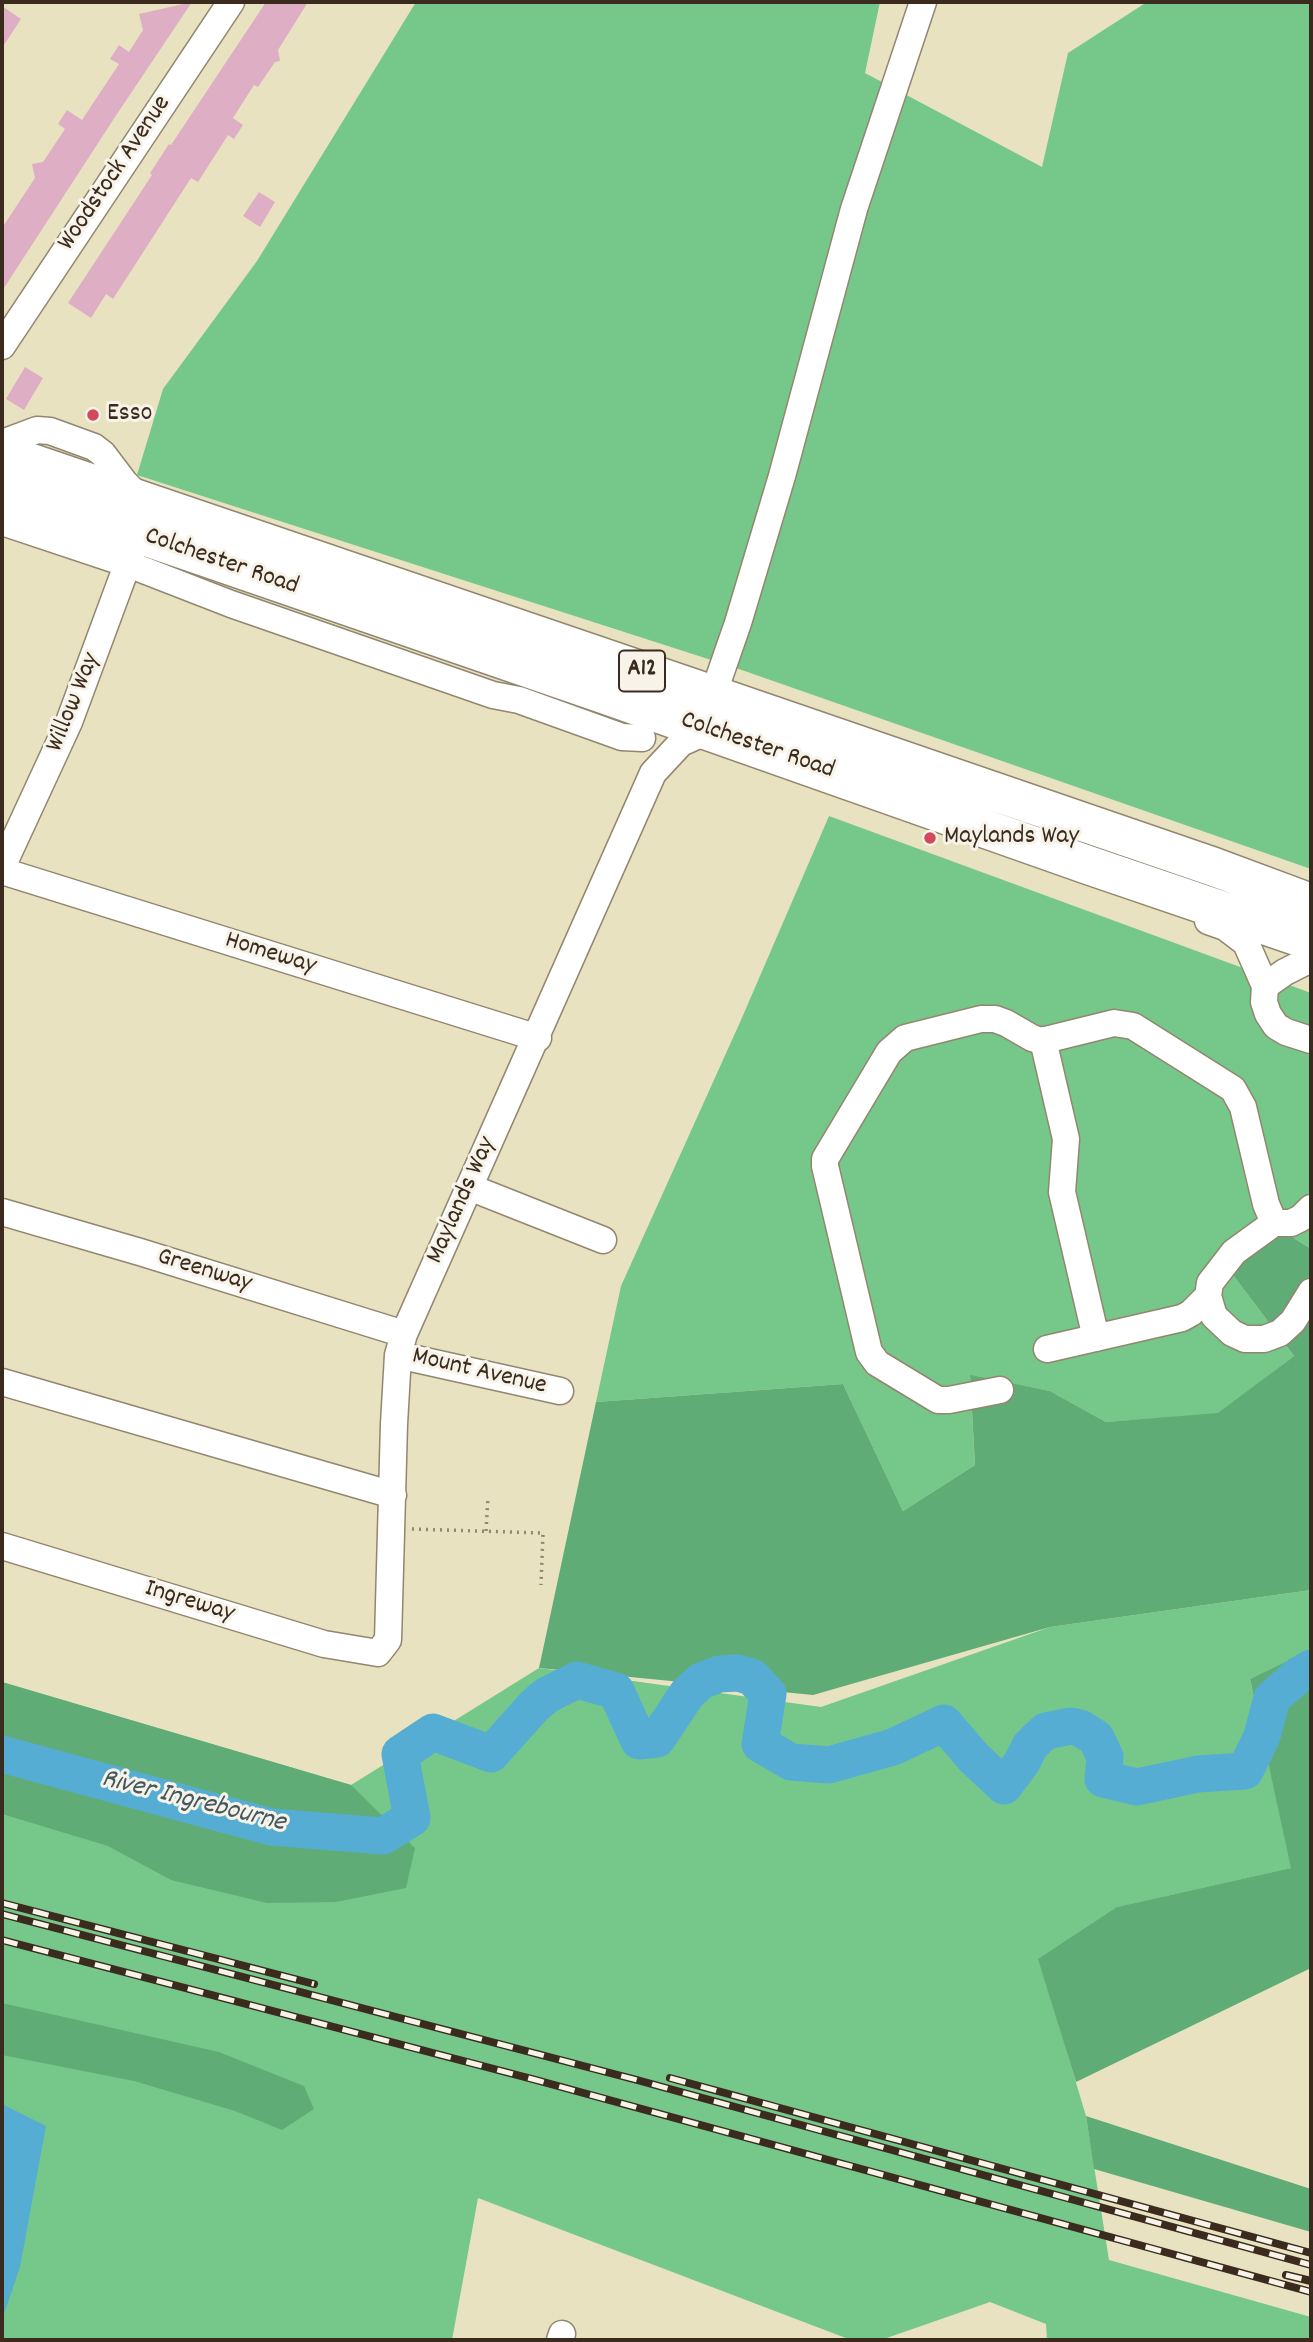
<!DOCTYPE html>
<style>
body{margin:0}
#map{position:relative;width:1313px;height:2342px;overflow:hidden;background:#e8e2c0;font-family:Dekko,sans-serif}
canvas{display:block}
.frame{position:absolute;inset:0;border:4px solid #3b2a1e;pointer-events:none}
</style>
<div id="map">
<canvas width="1313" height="2342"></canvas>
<div class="frame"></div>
</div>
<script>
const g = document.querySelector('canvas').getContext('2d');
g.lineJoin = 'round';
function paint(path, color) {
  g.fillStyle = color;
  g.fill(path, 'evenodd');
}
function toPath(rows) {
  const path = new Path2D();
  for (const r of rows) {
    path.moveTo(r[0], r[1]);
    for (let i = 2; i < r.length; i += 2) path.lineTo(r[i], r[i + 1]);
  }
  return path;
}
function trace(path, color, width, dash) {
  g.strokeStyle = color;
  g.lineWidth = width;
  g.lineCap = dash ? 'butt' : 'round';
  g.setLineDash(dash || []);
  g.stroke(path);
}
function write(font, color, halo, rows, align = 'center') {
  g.font = font + ' Dekko,sans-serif';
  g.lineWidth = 6;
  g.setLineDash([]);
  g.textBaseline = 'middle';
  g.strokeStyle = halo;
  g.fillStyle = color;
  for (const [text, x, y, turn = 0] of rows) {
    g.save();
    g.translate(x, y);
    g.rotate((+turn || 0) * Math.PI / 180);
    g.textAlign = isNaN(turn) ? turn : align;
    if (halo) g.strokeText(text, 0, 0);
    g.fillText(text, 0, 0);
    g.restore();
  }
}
paint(toPath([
 [416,2,880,2,865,73,1042,167,1068,53,1147,2,1311,2,1311,869,736,668,137,475,163,389,257,261],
 [829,816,1311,993,1311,1249,1267,1221,1227,1267,1294,1356,1218,1414,1106,1422,1050,1391,970,1376,975,1465,903,1511,843,1384,596,1402,621,1286,741,1020],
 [1311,1590,1311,1653,1250,1679,1292,1868,1118,1907,1039,1959,1086,2116,1109,2260,1311,2317,1311,2340,1047,2340,1046,2324,990,2302,881,2340,851,2340,478,2198,452,2340,2,2340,2,1682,351,1785,539,1668,821,1707,1050,1627]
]), '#75c88a');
paint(toPath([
 [1267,1221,1311,1249,1311,1590,1050,1627,813,1695,539,1668,596,1402,843,1384,903,1511,975,1465,970,1375,1050,1391,1106,1422,1218,1413,1294,1356,1227,1267],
 [1311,1650,1311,1968,1076,2082,1038,1959,1117,1907,1291,1868,1250,1679],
 [2,1682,351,1785,415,1848,406,1888,336,1902,267,1903,171,1880,108,1846,2,1814],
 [2,2003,219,2052,304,2086,314,2109,282,2130,235,2111,134,2081,2,2055],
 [1086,2116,1311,2189,1311,2232,1094,2169]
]), '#60ac76');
paint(toPath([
 [2,2104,46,2126,20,2267,2,2320]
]), '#56add3');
trace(toPath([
 [2,1754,271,1827,383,1836,412,1818,400,1754,433,1732,491,1754,535,1705,547,1695,577,1680,616,1691,639,1741,657,1739,687,1694,701,1681,719,1674,738,1673,752,1677,768,1694,760,1744,791,1762,829,1765,893,1747,944,1723,974,1758,1004,1786,1022,1762,1030,1746,1039,1737,1046,1731,1071,1726,1080,1728,1096,1738,1105,1757,1103,1779,1137,1787,1198,1774,1245,1771,1262,1736,1272,1698,1299,1675,1311,1668]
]), '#56add3', 37);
paint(toPath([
 [192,2,115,117,2,291,2,228,35,178,32,164,43,162,65,129,58,124,67,110,82,120,119,64,110,59,119,45,129,52,143,30,139,14],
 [266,2,308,2,278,50,280,61,275,62,258,87,254,85,233,118,243,125,234,139,228,135,198,182,191,178,113,299,106,294,91,318,68,303,152,175,150,173,156,164,169,144,171,145],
 [2,6,21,19,2,48],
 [259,192,275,202,260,227,243,216],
 [25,367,43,378,24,410,6,399]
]), '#deaec5');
const minor = toPath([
 [2,346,231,2],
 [2,443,37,430,50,431,94,447,103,454,125,483,140,498],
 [2,522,128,564,231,604,493,695,519,700,622,737,642,738],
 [713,695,738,623,782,476,854,209,923,2],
 [2,867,69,722,133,549],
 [2,871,538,1038],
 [1208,921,1225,927,1246,943,1265,986,1264,1002,1268,1014,1276,1026,1286,1032,1311,1040],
 [1265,986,1285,972,1311,959],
 [1043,1040,1066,1139,1062,1192,1096,1338],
 [469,1187,603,1240],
 [1311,1208,1301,1218,1291,1223,1274,1223,1234,1252,1210,1283,1208,1296,1214,1316,1232,1333,1245,1339,1264,1339,1280,1333,1293,1321,1311,1292],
 [2,1212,140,1252,404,1334],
 [1047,1349,1182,1318,1191,1313,1208,1296],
 [398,1355,560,1391],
 [2,1382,393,1495],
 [1000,1390,949,1400,938,1400,877,1363,869,1352,825,1166,825,1159,889,1052,905,1038,981,1019,995,1019,1006,1023,1032,1038,1041,1041,1114,1023,1133,1026,1233,1089,1243,1107,1266,1204,1274,1223],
 [2,1546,324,1644,378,1653,388,1640,394,1424,398,1355,404,1334,653,773,681,743,710,730],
 [560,2340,562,2334]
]);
const highway = toPath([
 [2,453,713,695,1214,867,1311,903],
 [2,491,138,534,606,695,1088,865,1311,941]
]);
trace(minor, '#92866f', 29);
trace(highway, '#92866f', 41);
trace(toPath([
 [412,1529,543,1533,541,1585],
 [486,1531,488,1497]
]), '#92866f', 3.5, [2, 5]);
trace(minor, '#fff', 26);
trace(highway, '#fff', 38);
const rail = toPath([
 [2,1903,314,1984],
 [2,1914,637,2080,1311,2265],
 [2,1940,536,2080,1311,2292],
 [670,2078,1311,2253],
 [1286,2275,1311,2281]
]);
trace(rail, '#3b2a1e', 8);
trace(rail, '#f7f3e8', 5, [16]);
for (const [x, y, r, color] of [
 [93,415,7,"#d1495b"],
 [930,838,7,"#d1495b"]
]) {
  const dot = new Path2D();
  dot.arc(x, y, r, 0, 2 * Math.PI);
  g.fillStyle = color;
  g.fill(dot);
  trace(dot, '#f7f3e8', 2.5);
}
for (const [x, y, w] of [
 [642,671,46]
]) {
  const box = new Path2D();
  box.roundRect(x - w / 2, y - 20.5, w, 41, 5);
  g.fillStyle = '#f7f3e8';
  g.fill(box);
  trace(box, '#3b2a1e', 2);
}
write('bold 24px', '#3b2a1e', null, [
 ["A12",642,671]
]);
write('26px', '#3b2a1e', '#f7f3e8', [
 ["Woodstock Avenue",116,174,-56],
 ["Colchester Road",221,563,19],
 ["Willow Way",75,703,-68],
 ["Colchester Road",757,747,19],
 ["Homeway",270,955,17],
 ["Maylands Way",463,1201,-66],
 ["Greenway",204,1272,17],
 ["Mount Avenue",479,1373,13],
 ["Ingreway",189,1603,17]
]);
write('26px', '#3b2a1e', '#f7f3e8', [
 ["Esso",107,415],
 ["Maylands Way",944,838]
], 'left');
write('italic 28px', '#44585d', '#f7f3e8', [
 ["River Ingrebourne",193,1803,14]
]);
</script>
